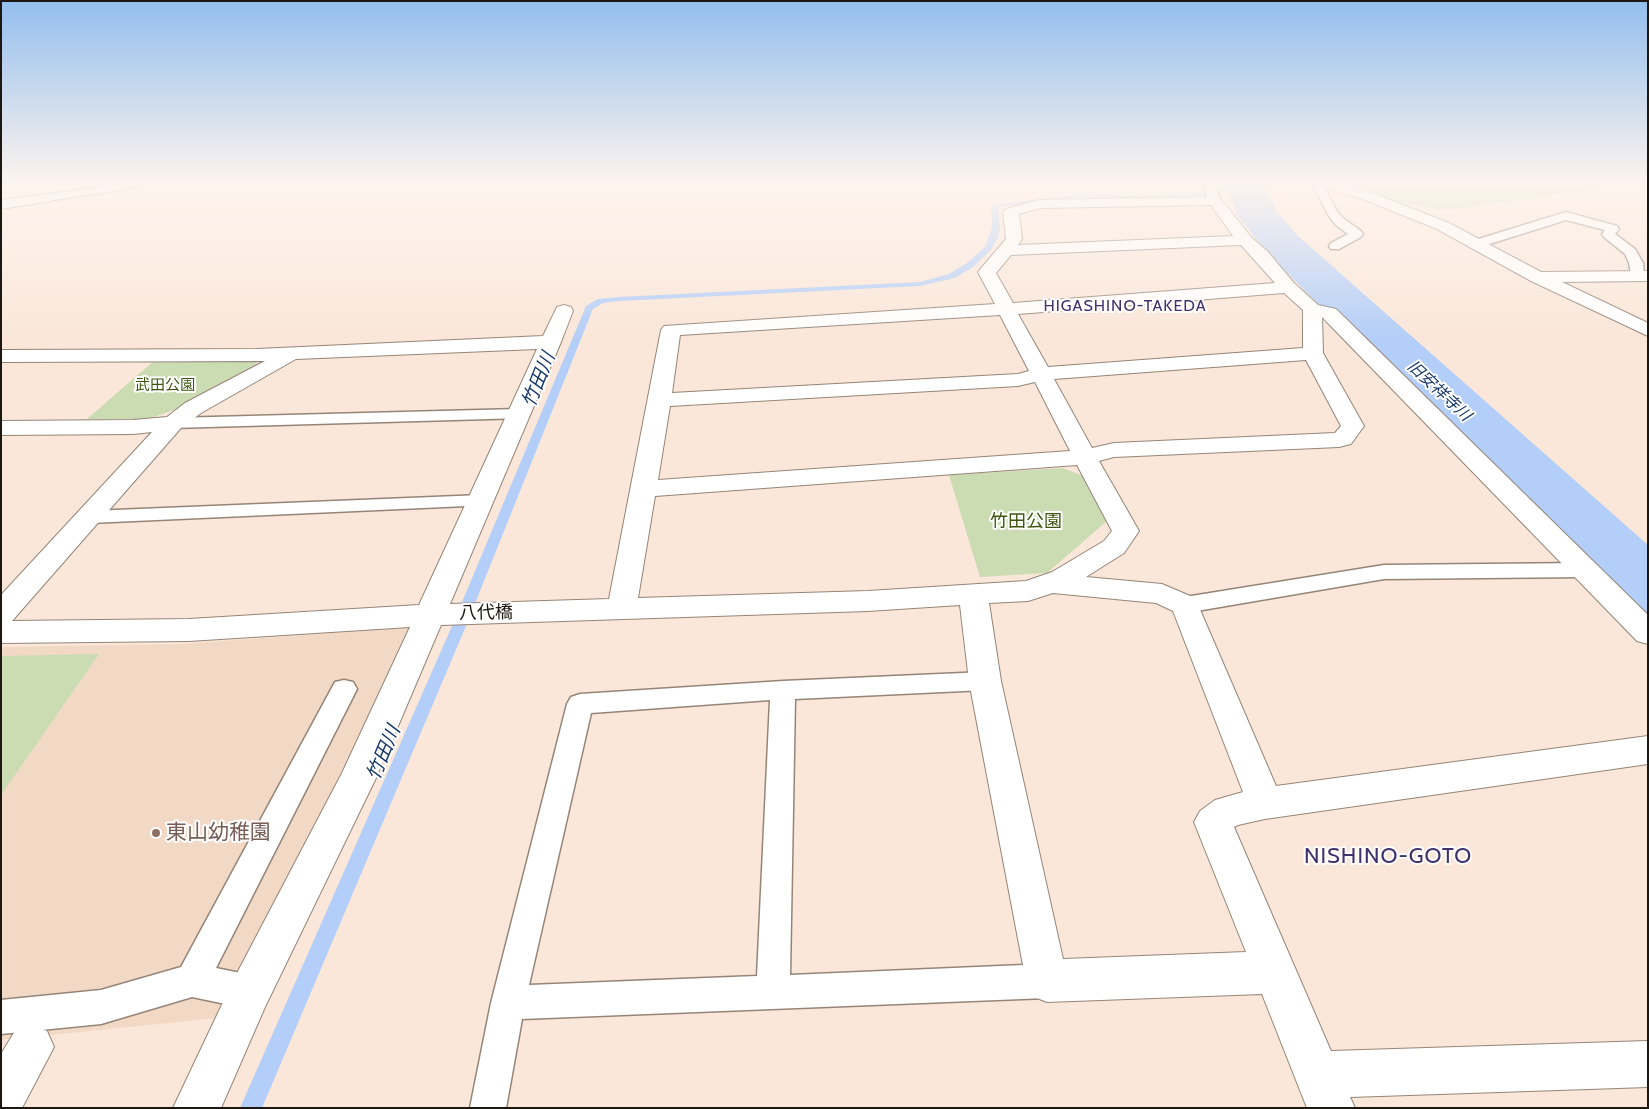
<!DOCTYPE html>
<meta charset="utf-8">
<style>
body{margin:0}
#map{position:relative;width:1649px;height:1109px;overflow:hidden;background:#fae7d9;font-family:Cabin,sans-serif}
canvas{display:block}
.frame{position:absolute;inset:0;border:2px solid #1d1711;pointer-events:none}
</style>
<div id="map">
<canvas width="1649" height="1109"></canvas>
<div class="frame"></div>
</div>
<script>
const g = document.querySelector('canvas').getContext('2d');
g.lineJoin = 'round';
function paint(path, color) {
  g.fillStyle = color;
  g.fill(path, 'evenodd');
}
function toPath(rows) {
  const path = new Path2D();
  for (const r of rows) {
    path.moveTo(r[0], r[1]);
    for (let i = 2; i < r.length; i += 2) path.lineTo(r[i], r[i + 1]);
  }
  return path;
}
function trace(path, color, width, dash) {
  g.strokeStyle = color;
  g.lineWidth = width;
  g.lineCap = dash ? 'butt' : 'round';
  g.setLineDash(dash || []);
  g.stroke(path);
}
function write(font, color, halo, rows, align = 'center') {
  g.font = font + ' Cabin,"Noto Sans JP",sans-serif';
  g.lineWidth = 4;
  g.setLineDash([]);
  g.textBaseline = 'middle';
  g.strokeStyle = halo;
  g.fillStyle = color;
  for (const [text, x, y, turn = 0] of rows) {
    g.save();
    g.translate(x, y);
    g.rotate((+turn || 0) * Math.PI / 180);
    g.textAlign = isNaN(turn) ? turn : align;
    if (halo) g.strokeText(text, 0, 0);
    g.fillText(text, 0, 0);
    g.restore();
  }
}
paint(toPath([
 [414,627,218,1018,1,1040,1,647,180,644]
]), '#f2d9c6');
paint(toPath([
 [1352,184,1640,184,1446,210,1397,202],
 [155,360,256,360,257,368,222,383,174,410,148,419,87,419],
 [1063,468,1083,476,1107,521,1047,573,980,577,949,475],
 [99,654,1,795,1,656]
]), '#cbdcb2');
paint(toPath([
 [1231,184,1239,184,1216,196,1143,200,1077,198,998,207,1000,228,998,237,991,250,973,267,955,278,920,286,619,301,603,303,593,309,466,626,262,1108,240,1108,452,626,586,306,598,299,619,297,920,282,949,274,967,263,985,247,992,228,991,210,993,205,1077,194,1143,196,1215,192,1231,184]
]), '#b3cef8');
paint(toPath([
 [1226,184,1264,184,1276,211,1297,235,1648,545,1648,613,1621,605,1267,253,1237,215,1226,184]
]), '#b3cef8');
const service = toPath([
 [116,184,143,184,138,187,47,201,41,198,47,195,116,184],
 [1205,184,1215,184,1215,188,1221,201,1219,203,1211,203,1203,188,1205,184],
 [1314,184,1327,184,1324,187,1338,213,1344,219,1361,231,1363,234,1361,237,1339,249,1331,249,1329,246,1331,243,1348,234,1336,225,1329,216,1313,186,1314,184],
 [1566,212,1617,226,1619,229,1615,234,1635,249,1643,263,1644,276,1642,279,1632,279,1629,263,1625,254,1604,237,1602,234,1605,230,1566,220,1480,247,1476,248,1470,244,1472,241,1566,212],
 [518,409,524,410,527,414,524,418,173,428,167,427,164,423,167,419,173,418,518,409],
 [482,495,489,497,492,501,489,505,90,523,83,521,80,517,83,513,90,511,482,495],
 [1584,563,1592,565,1595,570,1592,575,1584,577,1384,579,1185,613,1177,610,1174,605,1177,600,1185,597,1384,565,1584,563],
 [985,672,994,674,997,681,994,688,985,690,795,699,790,975,1047,964,1059,969,1064,981,1059,993,1047,998,522,1019,506,1108,470,1108,491,1003,567,704,571,697,580,694,783,681,985,672],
 [770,700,757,976,529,985,591,713,770,700],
 [344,680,353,682,357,689,216,968,250,975,262,980,267,992,262,1004,250,1009,192,997,101,1024,1,1034,1,1000,101,990,181,967,335,682,344,680]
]);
const minor = toPath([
 [1318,184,1341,184,1375,194,1449,223,1541,272,1648,271,1648,281,1562,282,1648,323,1648,336,1531,281,1437,229,1365,200,1320,187,1318,184],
 [47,194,52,195,54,198,52,201,1,209,1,200,47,194],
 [1215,197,1220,198,1251,237,1267,251,1294,283,1318,305,1336,309,1648,615,1648,644,1637,641,1322,317,1323,353,1364,426,1351,444,1339,447,1114,457,1099,461,1139,531,1124,553,1086,577,1162,584,1195,598,1276,786,1648,736,1648,764,1265,819,1238,825,1234,827,1331,1051,1648,1041,1648,1087,1350,1097,1355,1108,1307,1108,1262,994,1047,1002,1032,996,1026,981,969,681,960,605,868,611,441,625,376,778,265,1007,221,1108,173,1108,235,977,342,773,410,627,189,641,1,643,1,595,152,432,133,434,1,435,1,421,133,420,167,417,185,403,265,361,1,362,1,350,257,349,543,336,557,307,564,305,571,307,573,311,561,342,450,604,609,599,661,330,664,326,995,304,978,272,1006,239,1003,212,1006,209,1039,200,1215,197],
 [1211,205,1233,236,1018,245,1022,239,1019,214,1040,208,1211,205],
 [1241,245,1275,283,1013,303,996,273,1011,255,1241,245],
 [1284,293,1303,310,1303,348,1048,367,1018,314,1284,293],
 [1000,315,1029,371,1018,374,672,393,680,335,1000,315],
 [537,349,419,605,189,619,12,621,181,428,201,413,296,359,537,349],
 [1306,360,1341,426,1335,433,1114,443,1092,448,1054,379,1306,360],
 [1035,382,1070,451,658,480,670,406,1018,386,1035,382],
 [1077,465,1112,531,1104,541,1052,572,1026,581,868,591,638,598,655,496,1077,465],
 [1053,593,1156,603,1173,611,1243,792,1215,800,1200,811,1194,822,1246,952,1063,959,1001,681,989,603,1028,601,1053,593],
 [31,1024,47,1031,54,1047,22,1108,1,1108,1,1054,15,1031,31,1024]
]);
trace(service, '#958578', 3);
trace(minor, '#958578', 2);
paint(service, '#fff');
paint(minor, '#fff');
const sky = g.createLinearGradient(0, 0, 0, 339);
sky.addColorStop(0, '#93beee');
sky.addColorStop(0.54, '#fdf4ee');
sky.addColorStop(1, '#fdf4ee00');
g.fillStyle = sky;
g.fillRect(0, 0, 1649, 339);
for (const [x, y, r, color] of [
 [156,833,5,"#8d6e63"]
]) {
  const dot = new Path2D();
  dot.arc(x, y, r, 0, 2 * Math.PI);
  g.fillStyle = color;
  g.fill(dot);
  trace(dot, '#fff', 2);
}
write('15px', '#3e540f', '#fff', [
 ["武田公園",165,386]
]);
g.letterSpacing = '1px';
write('16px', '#41316d', '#fff', [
 ["HIGASHINO-TAKEDA",1125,306]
]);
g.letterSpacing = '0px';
write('italic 16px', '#153769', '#fff', [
 ["旧安祥寺川",1439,391,43]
]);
write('18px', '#3e540f', '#fff', [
 ["竹田公園",1026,522]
]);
write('18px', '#1d1711', '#fff', [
 ["八代橋",486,613,-1]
]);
write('italic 19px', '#153769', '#fff', [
 ["竹田川",539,380,-68],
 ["竹田川",384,753,-67]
]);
write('21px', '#785e54', '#fff', [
 ["東山幼稚園",166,833]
], 'left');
g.letterSpacing = '1px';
write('22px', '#41316d', '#fff', [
 ["NISHINO-GOTO",1388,857]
]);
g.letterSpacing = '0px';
</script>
